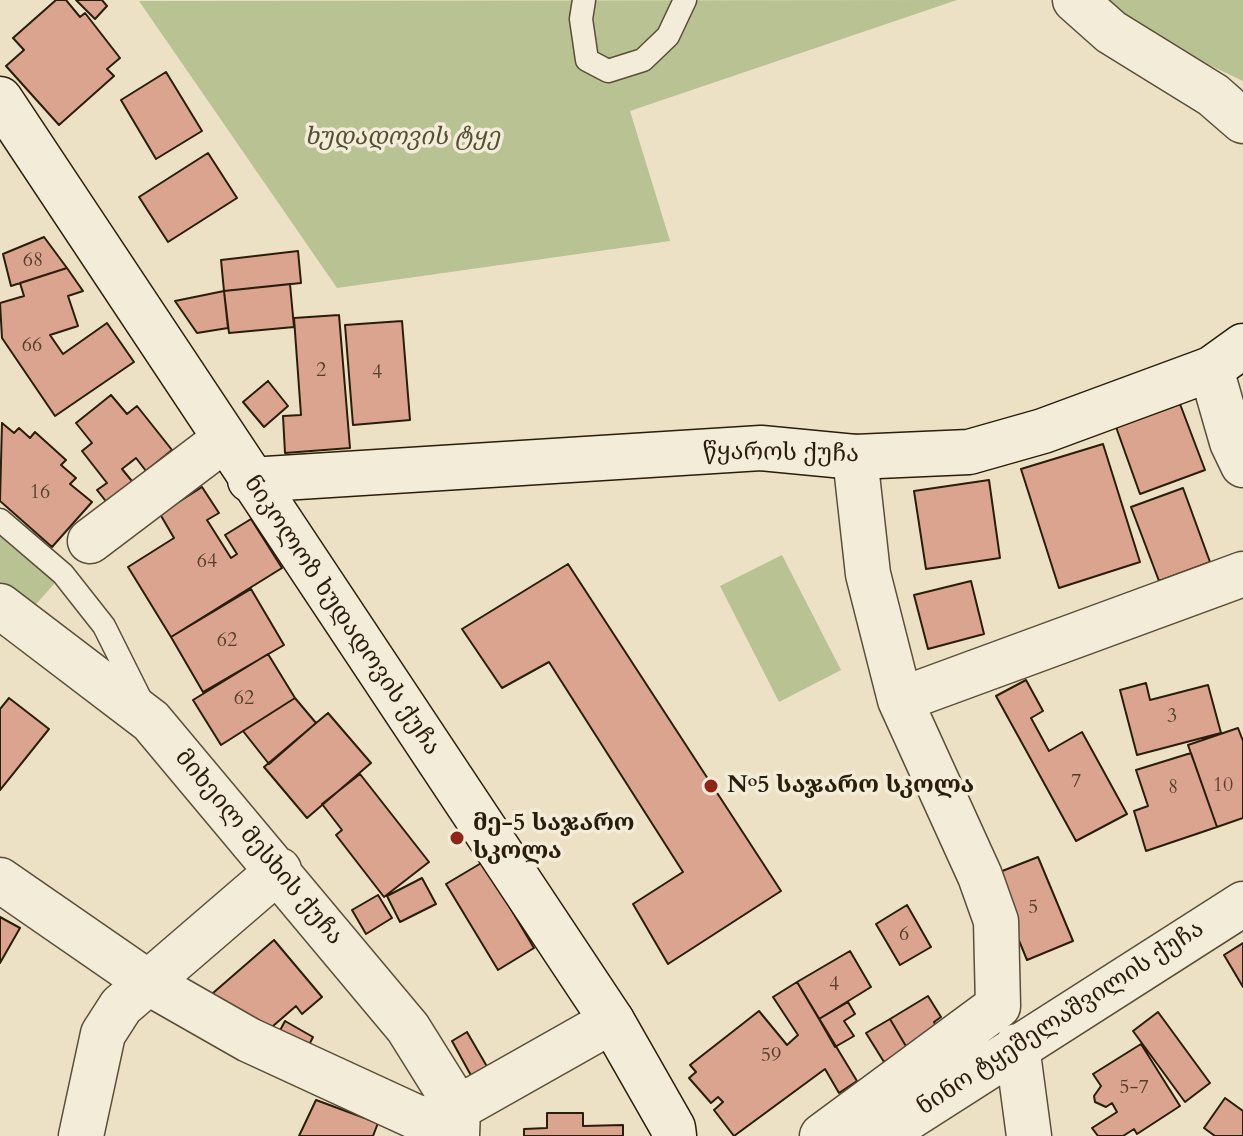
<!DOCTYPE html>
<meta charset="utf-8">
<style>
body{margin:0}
canvas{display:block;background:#ece1c4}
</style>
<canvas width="1243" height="1136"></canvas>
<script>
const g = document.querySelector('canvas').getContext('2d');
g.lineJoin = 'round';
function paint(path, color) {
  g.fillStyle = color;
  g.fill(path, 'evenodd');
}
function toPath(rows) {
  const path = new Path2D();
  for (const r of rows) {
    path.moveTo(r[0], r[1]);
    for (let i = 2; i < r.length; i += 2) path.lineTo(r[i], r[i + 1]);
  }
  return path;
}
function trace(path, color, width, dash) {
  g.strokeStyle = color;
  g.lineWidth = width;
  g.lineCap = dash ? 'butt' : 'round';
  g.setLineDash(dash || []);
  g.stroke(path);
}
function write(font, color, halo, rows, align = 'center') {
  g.font = font + ' Cardo,"Noto Serif Georgian",serif';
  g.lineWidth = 7;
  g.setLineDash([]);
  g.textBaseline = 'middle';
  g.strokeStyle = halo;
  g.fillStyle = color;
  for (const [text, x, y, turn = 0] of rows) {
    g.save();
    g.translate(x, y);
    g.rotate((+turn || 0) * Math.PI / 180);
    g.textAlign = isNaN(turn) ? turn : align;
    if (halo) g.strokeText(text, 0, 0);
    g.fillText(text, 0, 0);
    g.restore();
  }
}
paint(toPath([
 [957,0,630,111,670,241,337,288,139,1],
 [1072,0,1243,0,1243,81],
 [0,520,63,574,21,621,0,606],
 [782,555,841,670,779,702,720,586]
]), '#b9c293');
const building = toPath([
 [56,0,66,0,80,17,85,13,120,58,107,69,114,76,59,125,6,66,24,50,13,38,56,0],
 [76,0,102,0,107,6,95,19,76,0],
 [166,72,202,131,156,159,121,100,166,72],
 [208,153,237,198,168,242,139,197,208,153],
 [44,237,67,268,11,286,3,254,44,237],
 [298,251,301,283,224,291,221,260,298,251],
 [67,268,83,291,68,296,78,326,50,335,63,354,107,323,134,362,55,416,2,338,0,303,24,296,20,283,67,268],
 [290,284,294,327,229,333,224,291,290,284],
 [224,291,228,328,197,333,175,301,224,291],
 [339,315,350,448,285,453,283,416,301,415,294,318,339,315],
 [402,321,410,420,353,425,345,325,402,321],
 [268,381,288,406,264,427,243,402,268,381],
 [111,395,127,414,137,406,172,450,146,471,136,458,122,469,140,491,108,504,97,490,107,483,82,451,92,443,76,423,111,395],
 [1180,404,1205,470,1140,494,1116,427,1180,404],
 [2,423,14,433,19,428,30,438,35,432,66,460,61,465,76,478,70,484,92,502,52,547,0,501,2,423],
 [1103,444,1140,562,1059,588,1021,469,1103,444],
 [989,480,1000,558,926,569,914,491,989,480],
 [202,487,219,513,207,520,231,558,237,554,225,535,251,519,282,568,171,637,128,567,174,538,160,514,202,487],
 [1183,488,1210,562,1159,581,1131,507,1183,488],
 [568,564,781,891,668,964,633,904,683,872,549,662,502,688,462,629,568,564],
 [971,581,984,634,928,649,914,595,971,581],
 [251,589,284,645,203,692,171,637,251,589],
 [268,654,295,698,221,745,193,700,268,654],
 [1026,680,1043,711,1031,718,1049,751,1082,732,1127,814,1076,841,996,696,1026,680],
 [1146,683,1150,700,1208,685,1221,733,1137,755,1120,690,1146,683],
 [9,698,49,729,0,790,0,709,9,698],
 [295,698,316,723,269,764,243,731,295,698],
 [328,713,371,763,307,818,264,767,328,713],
 [1238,728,1243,741,1243,818,1217,827,1188,745,1238,728],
 [1191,753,1217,827,1146,851,1134,811,1148,806,1136,770,1191,753],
 [360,774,429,862,384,897,336,835,342,830,322,804,360,774],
 [1038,857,1073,941,1027,960,992,875,1038,857],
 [483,862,534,948,498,970,446,884,483,862],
 [422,878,436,904,400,922,387,896,422,878],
 [378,895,392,918,366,934,352,910,378,895],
 [907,905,931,947,900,965,876,924,907,905],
 [0,917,20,928,0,963,0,917],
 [274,940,322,997,302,1014,296,1006,265,1033,233,1017,213,993,274,940],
 [1243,943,1243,987,1224,955,1243,943],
 [850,951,871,987,819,1019,797,982,850,951],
 [797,982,857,1081,839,1093,825,1069,734,1136,714,1110,723,1102,718,1097,711,1103,689,1078,696,1072,690,1065,759,1011,787,1045,798,1035,773,997,797,982],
 [928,996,941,1017,934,1022,938,1029,907,1048,890,1019,928,996],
 [848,1002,855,1014,844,1021,854,1036,835,1047,819,1019,848,1002],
 [1158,1012,1210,1083,1185,1102,1133,1031,1158,1012],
 [890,1019,907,1048,884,1062,866,1033,890,1019],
 [285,1021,313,1037,305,1053,276,1038,285,1021],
 [467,1032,489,1070,473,1079,452,1041,467,1032],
 [1141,1044,1180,1106,1137,1134,1134,1129,1123,1136,1098,1136,1092,1128,1117,1112,1112,1103,1106,1107,1095,1102,1094,1096,1101,1086,1093,1074,1141,1044],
 [1225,1098,1243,1111,1243,1136,1215,1136,1204,1128,1225,1098],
 [316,1100,378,1123,373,1136,299,1136,316,1100],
 [547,1113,583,1113,583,1126,623,1125,623,1136,524,1136,524,1129,547,1128,547,1113]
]);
paint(building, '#dba48f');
trace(building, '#2a1d09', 2);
const lane = toPath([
 [584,0,581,19,587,60,608,71,643,60,668,36,685,0],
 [0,520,63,574,104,626,142,702]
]);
const street = toPath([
 [1075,0,1111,32,1213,95,1243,121],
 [1211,369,1232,442,1243,465],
 [90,541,225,439],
 [0,606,151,721,408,1028,458,1108,457,1136],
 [900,700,1243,574],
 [0,880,149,983,249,1040,414,1116,457,1129],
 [1017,1046,1029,1136],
 [458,1108,612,1021],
 [81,1136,103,1034,121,1006,279,870],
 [822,1136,998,1006,996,921,980,876,900,700,868,574,855,457],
 [880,1136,1243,904]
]);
const secondary = toPath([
 [0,99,612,1021,673,1128,674,1136],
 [250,480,761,448,855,457,969,452,1043,431,1211,369,1243,346]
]);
trace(lane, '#5a4e38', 25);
trace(street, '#5a4e38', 47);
trace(secondary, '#2a1d09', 47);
trace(lane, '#f3ecd9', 22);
trace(street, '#f3ecd9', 44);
trace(secondary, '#f3ecd9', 44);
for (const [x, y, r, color] of [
 [711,786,8,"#8f2418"],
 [457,838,8,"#8f2418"]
]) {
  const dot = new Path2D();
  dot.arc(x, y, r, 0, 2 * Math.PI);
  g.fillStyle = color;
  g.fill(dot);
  trace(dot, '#f3ecd9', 3);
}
write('20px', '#563f2a', null, [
 ["68",33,261],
 ["66",32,346],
 ["2",321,371],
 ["4",377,373],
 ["16",40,493],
 ["64",207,562],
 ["62",227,641],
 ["62",244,699],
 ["3",1172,717],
 ["7",1076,782],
 ["10",1223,786],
 ["8",1173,788],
 ["5",1033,908],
 ["6",904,935],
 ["4",834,985],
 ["59",771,1056],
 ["5-7",1134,1088]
]);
write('italic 24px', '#554f32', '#f3ecd9', [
 ["ხუდადოვის ტყე",402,138]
]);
write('24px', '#2a1d09', '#f3ecd9', [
 ["წყაროს ქუჩა",781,454,1],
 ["ნიკოლოზ ხუდადოვის ქუჩა",341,616,56],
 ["მიხეილ მესხის ქუჩა",258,848,50],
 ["ნინო ტყეშელაშვილის ქუჩა",1061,1019,-33]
]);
write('bold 24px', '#2a1d09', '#f3ecd9', [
 ["№5 საჯარო სკოლა",727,786],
 ["მე-5 საჯარო",473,824],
 ["სკოლა",473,852]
], 'left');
</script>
